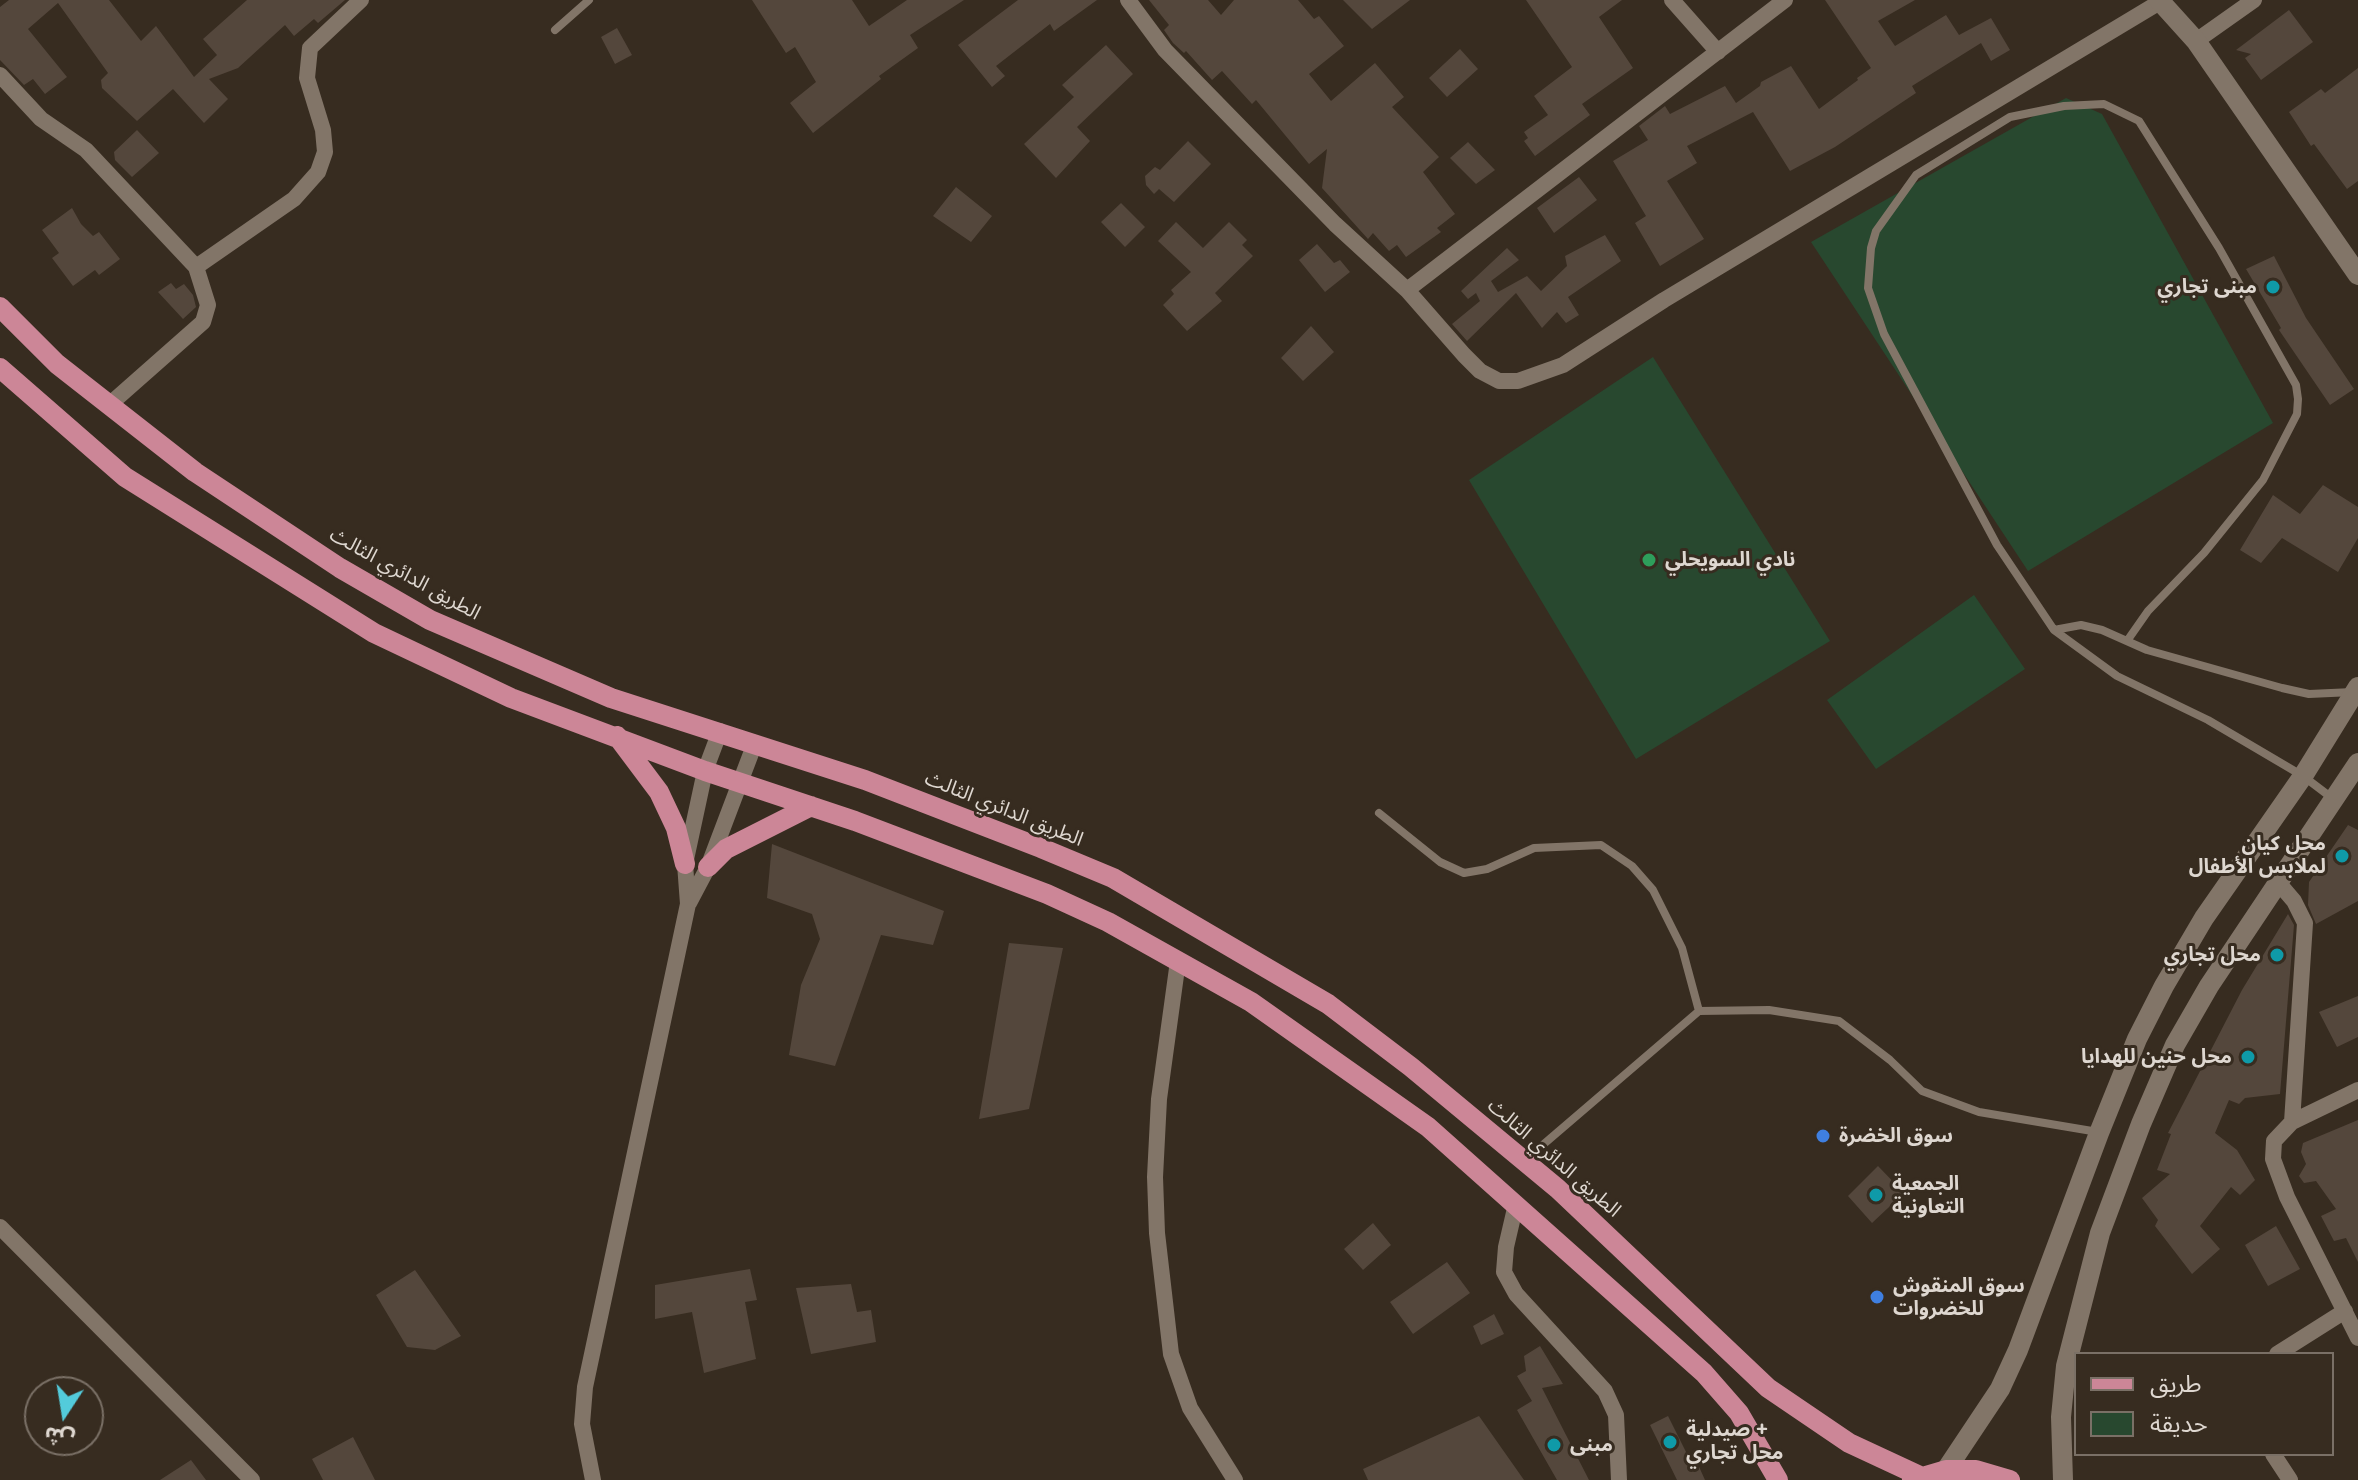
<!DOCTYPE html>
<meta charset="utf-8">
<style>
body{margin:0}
#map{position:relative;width:2358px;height:1480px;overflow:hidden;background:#372c20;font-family:Quicksand,"Noto Sans Arabic",sans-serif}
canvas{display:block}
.legend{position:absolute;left:2074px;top:1352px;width:260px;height:104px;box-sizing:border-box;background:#372c20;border:2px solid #7a7066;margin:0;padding:10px 14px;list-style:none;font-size:24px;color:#ded7d0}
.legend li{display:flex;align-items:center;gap:16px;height:40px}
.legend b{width:40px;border:2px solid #7a7066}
.north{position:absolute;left:24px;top:1376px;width:80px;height:80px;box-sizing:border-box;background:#372c20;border:2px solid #7a7066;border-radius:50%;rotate:192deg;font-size:22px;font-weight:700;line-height:32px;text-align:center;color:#ded7d0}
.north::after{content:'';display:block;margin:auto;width:28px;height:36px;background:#53cbdb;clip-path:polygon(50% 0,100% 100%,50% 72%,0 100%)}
</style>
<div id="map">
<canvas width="2358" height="1480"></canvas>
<ul class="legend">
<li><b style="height:10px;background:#cc8697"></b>طريق</li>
<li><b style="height:22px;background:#28482f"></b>حديقة</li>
</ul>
<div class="north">ش</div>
</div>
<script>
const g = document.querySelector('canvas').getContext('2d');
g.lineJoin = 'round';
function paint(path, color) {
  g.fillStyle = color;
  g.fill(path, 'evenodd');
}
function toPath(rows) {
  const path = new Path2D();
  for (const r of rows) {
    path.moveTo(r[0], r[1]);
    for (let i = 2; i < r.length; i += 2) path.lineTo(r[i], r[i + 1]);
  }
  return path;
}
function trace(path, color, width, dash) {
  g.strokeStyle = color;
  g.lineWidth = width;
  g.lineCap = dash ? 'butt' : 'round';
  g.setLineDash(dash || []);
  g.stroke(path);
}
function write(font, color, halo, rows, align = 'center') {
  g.font = font + ' Quicksand,"Noto Sans Arabic",sans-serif';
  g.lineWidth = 6;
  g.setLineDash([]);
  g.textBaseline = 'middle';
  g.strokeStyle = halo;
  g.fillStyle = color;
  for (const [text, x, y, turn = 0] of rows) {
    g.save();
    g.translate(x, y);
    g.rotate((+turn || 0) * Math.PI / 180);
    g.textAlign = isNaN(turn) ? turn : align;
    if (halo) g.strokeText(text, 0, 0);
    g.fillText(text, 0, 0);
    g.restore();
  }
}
paint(toPath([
 [2066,98,2102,114,2273,423,2028,571,1811,242],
 [1653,357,1830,641,1636,759,1469,480],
 [1974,595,2025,669,1876,769,1827,700]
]), '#28482f');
paint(toPath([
 [9,0,109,0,141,41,156,26,194,77,217,55,203,39,247,0,345,0,318,23,314,19,294,36,285,25,238,68,209,79,228,99,204,123,173,89,137,121,102,88,101,80,108,73,58,3,28,29,67,77,45,94,33,79,24,85,0,60,0,7],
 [752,0,852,0,869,26,907,0,964,0,910,35,918,48,879,76,881,79,813,133,790,103,816,82,795,47,786,53],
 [1018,0,1097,0,1054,31,1050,24,996,66,1005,76,992,87,958,45],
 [1149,0,1208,0,1221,15,1234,0,1298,0,1314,19,1319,16,1344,46,1309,74,1331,101,1375,63,1404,97,1392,107,1439,157,1423,172,1455,214,1437,228,1441,232,1406,257,1397,245,1389,251,1373,233,1368,239,1322,188,1327,149,1309,164,1256,100,1252,104,1222,71,1212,80,1186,51,1184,53,1173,43,1164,30,1169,25],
 [1343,0,1410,0,1372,29],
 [1526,0,1622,0,1599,17,1633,68,1582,104,1590,115,1535,156,1524,141,1528,138,1524,132,1548,115,1534,96,1572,67],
 [1825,0,1915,0,1878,21,1895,46,1946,15,1959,35,1991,18,2010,50,1991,61,1981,43,1912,86,1916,93,1835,147,1790,171,1753,112,1687,146,1697,163,1667,181,1704,239,1660,266,1635,223,1646,216,1613,161,1648,140,1639,126,1665,106,1670,114,1725,86,1736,103,1760,86,1761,82,1791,66,1819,109,1858,80,1857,78,1871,68],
 [2289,10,2313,42,2261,80,2245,58,2251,54,2236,50],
 [617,28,632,55,615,64,601,37],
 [1106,45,1133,74,1077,127,1090,141,1056,178,1024,144,1074,97,1062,85],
 [1460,49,1478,69,1447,97,1429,78],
 [2358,68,2358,181,2347,189,2314,144,2311,146,2289,112,2321,89,2325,93],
 [137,130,159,153,132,177,115,160,114,152],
 [1188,141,1211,164,1174,202,1159,189,1154,194,1146,185,1145,176,1155,167,1160,170],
 [1468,142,1495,170,1476,184,1450,158],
 [1579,177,1597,200,1554,233,1537,208],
 [956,187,992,216,971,242,933,216],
 [1121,203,1145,227,1125,247,1101,222],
 [72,208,81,224,93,236,99,232,120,259,99,275,95,270,73,286,52,258,59,253,42,230],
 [1176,222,1203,248,1229,222,1247,240,1242,245,1253,256,1215,293,1222,301,1187,331,1163,305,1174,294,1171,290,1191,272,1158,241],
 [1605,235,1621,261,1568,297,1579,315,1566,323,1557,312,1542,328,1516,293,1467,341,1452,324,1480,301,1476,293,1468,299,1461,291,1507,248,1519,260,1491,281,1498,292,1527,276,1541,291,1567,266,1565,256],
 [1317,244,1334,263,1340,260,1350,272,1325,292,1299,260],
 [2274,256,2306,318,2354,389,2330,405,2279,330,2281,328,2246,269],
 [171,283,176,289,184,284,193,295,196,307,183,319,158,292],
 [1311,326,1334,352,1303,381,1281,358],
 [2323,485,2358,507,2358,538,2338,572,2282,538,2261,563,2240,550,2273,495,2300,514],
 [2348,825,2358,830,2358,901,2316,924,2308,905,2309,882],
 [772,844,944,911,933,945,881,935,835,1066,789,1055,801,985,820,939,812,914,767,898],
 [2288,914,2294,925,2280,1094,2245,1098,2239,1104,2229,1100,2215,1133,2237,1150,2255,1180,2240,1195,2231,1187,2200,1226,2220,1249,2192,1274,2155,1226,2158,1220,2142,1198,2170,1174,2157,1170,2171,1134,2168,1133,2242,990],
 [1009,943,1063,948,1029,1109,979,1119],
 [2358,996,2358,1037,2337,1047,2319,1012],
 [2358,1120,2358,1262,2346,1238,2334,1241,2321,1216,2336,1209,2316,1181,2304,1183,2299,1176,2306,1164,2301,1152,2303,1143],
 [1878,1166,1904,1193,1872,1223,1848,1196],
 [1373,1223,1391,1245,1363,1270,1344,1249],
 [2276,1226,2300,1269,2268,1286,2245,1245],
 [1447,1262,1470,1293,1413,1334,1390,1302],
 [750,1269,757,1300,745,1302,756,1359,704,1373,692,1312,655,1319,655,1285],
 [415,1270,461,1336,435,1350,407,1347,376,1295],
 [851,1284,857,1312,871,1310,876,1342,811,1354,796,1288],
 [1494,1314,1504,1334,1481,1345,1473,1326],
 [1540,1346,1563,1384,1542,1388,1589,1480,1557,1480,1517,1410,1532,1401,1517,1376,1526,1371,1524,1356],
 [1479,1416,1524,1480,1368,1480,1363,1469],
 [1668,1416,1691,1462,1696,1460,1705,1480,1677,1480,1650,1425],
 [353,1437,375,1480,323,1480,312,1459],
 [191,1460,206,1480,160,1480]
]), '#54473c');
trace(toPath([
 [555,30,589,0],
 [2054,630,2117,676,2208,720,2303,776,2332,798],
 [2127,641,2148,611,2204,553,2263,480,2297,414,2298,399,2296,385,2219,248,2139,121,2104,104,2064,106,2010,117,1916,175,1876,231,1871,248,1868,288,1884,334,1997,545,2054,630,2081,625,2102,630,2147,650,2282,688,2309,694,2353,692],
 [1379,813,1440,862,1464,873,1487,869,1534,848,1601,845,1632,866,1653,890,1682,948,1699,1011],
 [1524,1161,1699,1011,1769,1010,1839,1021,1890,1060,1922,1091,1979,1112,2098,1132]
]), '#827568', 8);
trace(toPath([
 [1128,0,1165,50,1335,224,1407,290,1464,355,1480,371,1499,381,1518,381,1563,365,1664,300,2160,2],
 [1672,0,1718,52],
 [2196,41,2254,0],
 [0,75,41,119,86,150,196,267,294,199,318,172,325,152,323,130,307,78,310,48,361,0],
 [1407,290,1785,0],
 [109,405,203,322,208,305,196,267],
 [2276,880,2294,901,2305,923,2292,1122],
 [689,903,708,867,755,743],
 [1178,961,1159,1099,1155,1177,1157,1233,1171,1354,1190,1408,1235,1480],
 [2358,1090,2292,1122,2274,1141,2273,1159,2287,1197,2358,1338],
 [1516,1204,1506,1247,1504,1272,1516,1294,1605,1391,1616,1415,1619,1480],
 [0,1227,252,1480],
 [2277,1354,2345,1311],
 [2273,1454,2290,1480],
 [593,1480,582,1424,585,1387,688,904,685,864,705,771,720,731]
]), '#827568', 16);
trace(toPath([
 [2159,0,2196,41,2358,275],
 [1946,1470,2000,1389,2018,1350,2099,1133,2137,1039,2164,986,2204,918,2303,776,2358,687],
 [2063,1480,2061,1417,2066,1366,2100,1233,2141,1124,2175,1045,2209,986,2358,763]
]), '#827568', 20);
trace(toPath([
 [0,307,57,364,195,472,340,568,430,620,611,698,865,780,1041,848,1113,878,1328,1004,1411,1067,1558,1189,1768,1388,1849,1443,1920,1476],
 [0,368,125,477,374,633,511,698,705,771,855,821,1047,894,1108,922,1251,1002,1428,1127,1704,1373,1739,1413,1778,1480],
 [617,736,659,792,676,828,685,864],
 [708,867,726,849,811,806],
 [1912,1480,1946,1470,1976,1470,2010,1480]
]), '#cc8697', 20);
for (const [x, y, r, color] of [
 [2273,287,8,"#0f9aa8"],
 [1649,560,8,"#2e9e5b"],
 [2342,856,8,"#0f9aa8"],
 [2277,955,8,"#0f9aa8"],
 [2248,1057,8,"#0f9aa8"],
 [1823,1136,8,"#3f7fe0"],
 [1876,1195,8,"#0f9aa8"],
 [1877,1297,8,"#3f7fe0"],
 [1670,1442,8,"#0f9aa8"],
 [1554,1445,8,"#0f9aa8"]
]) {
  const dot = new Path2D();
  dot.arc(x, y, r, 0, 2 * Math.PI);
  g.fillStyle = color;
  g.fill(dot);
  trace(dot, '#372c20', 3);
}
write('bold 20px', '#ded7d0', '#372c20', [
 ["مبنى تجاري",2257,287,"right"],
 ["نادي السويحلي",1665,560],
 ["محل كيان",2326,844,"right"],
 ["لملابس الأطفال",2326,867,"right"],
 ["محل تجاري",2261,955,"right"],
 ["محل حنين للهدايا",2232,1057,"right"],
 ["سوق الخضرة",1839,1136],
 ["الجمعية",1892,1184],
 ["التعاونية",1892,1207],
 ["سوق المنقوش",1893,1286],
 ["للخضروات",1893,1309],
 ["صيدلية +",1686,1430],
 ["محل تجاري",1686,1453],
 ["مبنى",1570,1445]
], 'left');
write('20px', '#ded7d0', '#372c20', [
 ["الطريق الدائري الثالث",405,574,29],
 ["الطريق الدائري الثالث",1004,809,22],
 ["الطريق الدائري الثالث",1554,1158,41]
]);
</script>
